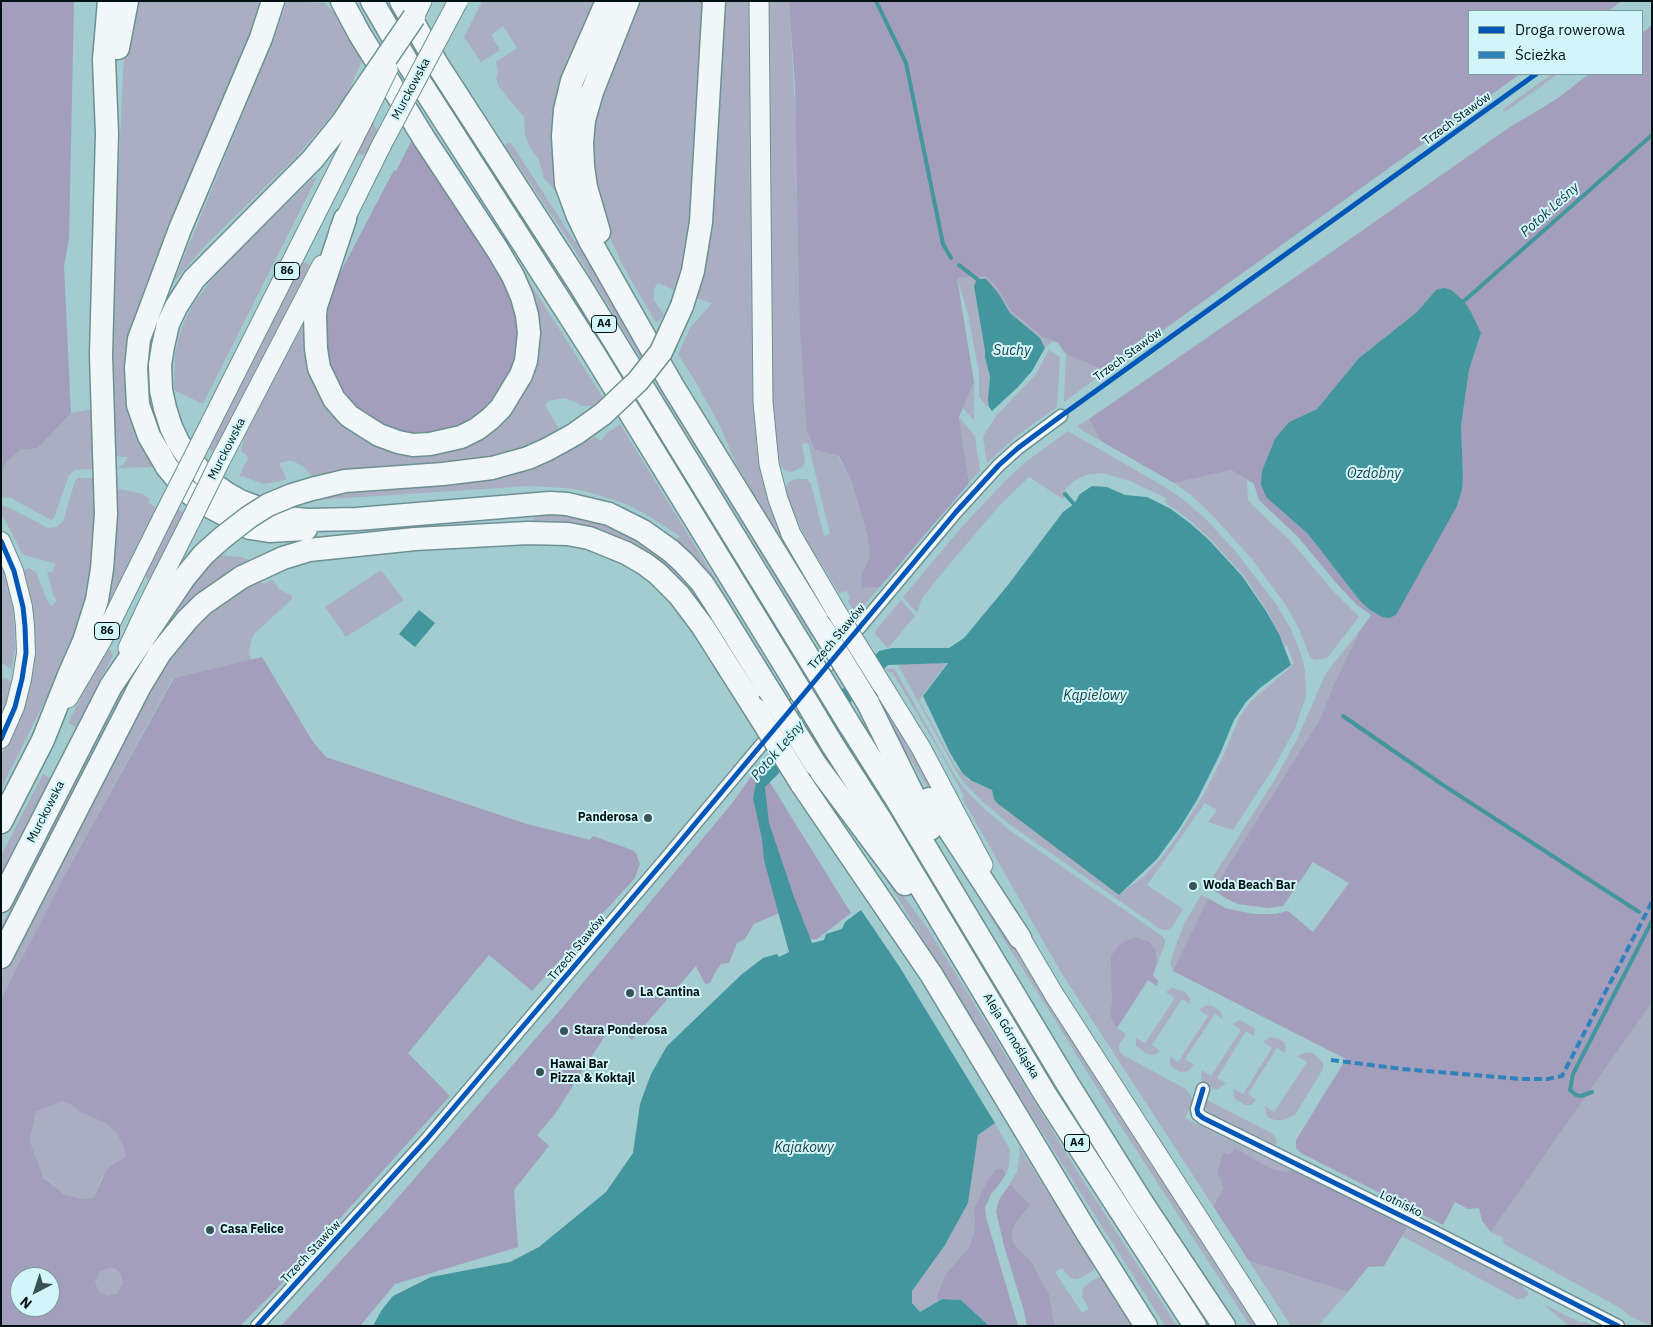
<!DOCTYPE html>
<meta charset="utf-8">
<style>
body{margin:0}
#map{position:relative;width:1653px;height:1327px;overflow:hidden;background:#a2ccd0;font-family:"IBM Plex Sans",sans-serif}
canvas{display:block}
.frame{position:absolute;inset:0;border:2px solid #001113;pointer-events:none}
.legend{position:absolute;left:1468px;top:10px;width:175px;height:65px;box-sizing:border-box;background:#d1f5f8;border:1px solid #7d9a9c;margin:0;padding:6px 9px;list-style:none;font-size:15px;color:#001113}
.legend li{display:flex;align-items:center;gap:10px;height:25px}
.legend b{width:25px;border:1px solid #7d9a9c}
.north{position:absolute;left:10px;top:1267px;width:50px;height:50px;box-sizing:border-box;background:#d1f5f8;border:1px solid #7d9a9c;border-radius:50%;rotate:220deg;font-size:14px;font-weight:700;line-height:20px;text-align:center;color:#001113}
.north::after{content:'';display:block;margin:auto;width:18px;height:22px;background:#395255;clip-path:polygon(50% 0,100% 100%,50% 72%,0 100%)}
</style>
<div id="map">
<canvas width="1653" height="1327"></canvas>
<div class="frame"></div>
<ul class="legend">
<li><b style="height:6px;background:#0057b8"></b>Droga rowerowa</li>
<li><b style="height:6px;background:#2f83bc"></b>Ścieżka</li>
</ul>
<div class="north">N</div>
</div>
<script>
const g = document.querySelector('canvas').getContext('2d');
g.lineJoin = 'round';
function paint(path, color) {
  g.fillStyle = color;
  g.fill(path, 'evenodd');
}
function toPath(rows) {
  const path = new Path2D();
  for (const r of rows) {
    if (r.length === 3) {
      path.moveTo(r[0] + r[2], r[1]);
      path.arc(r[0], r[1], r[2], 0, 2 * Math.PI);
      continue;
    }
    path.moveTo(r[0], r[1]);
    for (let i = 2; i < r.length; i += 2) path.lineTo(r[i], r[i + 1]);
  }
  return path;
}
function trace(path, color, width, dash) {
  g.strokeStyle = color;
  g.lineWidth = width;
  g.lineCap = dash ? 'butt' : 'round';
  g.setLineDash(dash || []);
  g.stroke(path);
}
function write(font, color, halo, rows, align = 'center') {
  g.font = font + ' "IBM Plex Sans",sans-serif';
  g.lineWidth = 4;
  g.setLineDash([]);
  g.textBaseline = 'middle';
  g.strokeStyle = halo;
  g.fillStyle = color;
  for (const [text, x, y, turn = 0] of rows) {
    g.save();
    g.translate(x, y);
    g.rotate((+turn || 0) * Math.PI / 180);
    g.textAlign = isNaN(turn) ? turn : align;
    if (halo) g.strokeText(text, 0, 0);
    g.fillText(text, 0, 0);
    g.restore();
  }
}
paint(toPath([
 [136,1,266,1,140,314,156,467,117,468,124,464,128,457,112,456,109,351,115,252,123,72,125,54],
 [287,1,325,3,335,14,363,58,349,90,328,120,296,157,206,245,174,281,275,36],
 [482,1,597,1,561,191,555,191,548,182,544,179,539,160,530,147,525,134,524,117,499,87,496,78,498,70,496,62,517,48,503,26,491,35,500,50,481,62,464,37],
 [636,1,707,1,692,240,678,287,676,286,674,290,658,283,654,289,654,300,664,315,656,323,623,266,604,225,591,174,597,99],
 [721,1,750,1,754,343,752,374,757,453,769,505,790,552,813,592,745,490,750,487,737,466,719,424,694,379,678,354,690,328,712,303,692,297],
 [767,1,789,1,815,450,838,456,852,483,867,534,870,556,861,576,862,588,880,587,856,615,848,601,850,598,847,591,839,593,817,557,815,558,813,555,786,495,786,487,789,482,795,479,807,479,811,484,824,536,830,534,808,443,802,444,805,462,803,467,792,472,786,471,780,466,775,443,772,392],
 [1552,74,1558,74,1505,112,1503,109],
 [439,87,627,379,623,385,436,93],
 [424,116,605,401,595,406,582,406,576,402,564,398,548,401,545,405,560,431,537,443,512,452,490,457,454,462,361,469,335,472,313,477,304,467,293,461,288,461,279,463,287,479,281,481,263,484,243,476,239,477,248,458,246,455,241,451,244,439,243,438,307,312,514,408,522,397,529,383,421,122],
 [373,123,377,131,374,138,366,154,359,155,356,153],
 [507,143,511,143,575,242,580,240,646,354,642,361,569,241,505,146],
 [317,177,203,404,174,390,175,355,178,339,185,320,194,303,209,283,230,259,312,179],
 [302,261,310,265,214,455,209,448],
 [986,276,995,285,1011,311,1043,337,1053,341,1045,348,1040,338,1010,313,999,294,977,279,974,286,985,351,985,357,990,377,988,400,989,407,986,406,979,396,979,372,968,314,957,278],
 [1049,350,1060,357,1057,407,1018,435,987,463,983,436,997,415,1036,374],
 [1066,354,1106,371,1064,402,1064,398],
 [660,381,814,633,811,636,657,385],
 [974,382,974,421,963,408],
 [642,403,792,650,788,654,637,408],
 [93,409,94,456,92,457,92,469,75,470,69,475,54,518,51,520,47,518,11,498,1,497,1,474,7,462,20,449,38,448,71,413],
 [959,417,975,436,980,471,969,483],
 [1089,419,1101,441,1083,431,1077,426],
 [620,424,777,679,773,682,675,542,680,536,645,514,626,504,585,491,564,488,529,486,315,500,362,490,499,477,517,473,554,459,570,451,594,436,601,441,606,434],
 [1068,431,1165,487,1188,503,1207,520,1236,552,1276,604,1291,629,1301,654,1305,670,1306,696,1295,729,1274,767,1233,830,1208,822,1217,810,1205,803,1147,885,1183,909,1173,926,1169,929,1165,930,1160,929,1009,824,982,801,964,783,958,774,898,665,906,663,947,663,919,700,956,767,969,780,992,790,994,799,1119,895,1144,876,1158,862,1177,837,1204,794,1225,752,1239,718,1250,702,1294,664,1287,645,1285,646,1266,609,1243,575,1210,539,1192,522,1165,502,1166,498,1130,481,1102,473,1085,475,1074,481,1065,490,1068,493,1063,499,1029,477,999,506,947,567,922,598,917,613,903,597,960,529,1006,480,1027,461],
 [1231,470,1247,480,1248,500,1252,505,1291,541,1333,591,1359,617,1327,658,1314,660,1310,657,1299,629,1287,607,1252,559,1214,517,1191,495,1174,483],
 [78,478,93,478,93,490,96,490,96,533,86,602,72,647,1,789,1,755,15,726,23,574,25,570,29,568,36,572,47,600,51,606,57,601,54,597,47,572,52,572,56,564,24,555,21,552,12,533,1,514,1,505,12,509,48,528,57,527,63,521,75,481],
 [119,489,143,494,150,499,148,503,157,508,102,616,113,490],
 [177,508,184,514,149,584,144,573],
 [533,515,558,515,579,518,600,524,637,540,653,551,671,565,697,594,759,692,689,591,534,523],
 [219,555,241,557,249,560,251,562,202,594,1,939,1,927,144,648,191,578],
 [1,565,12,598,14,620,15,649,12,669,2,663],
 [381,570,404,600,346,637,325,607],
 [259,578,262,584,273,580,279,589,292,596,292,599,254,634,251,640,249,653,251,660,173,678,64,876,1,999,1,975,155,675,200,619],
 [901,600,915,616,888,648,875,634,876,630],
 [1361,629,1335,682,1319,721,1213,890,1207,886,1274,781,1297,739,1326,673],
 [107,646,113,655,76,727,68,723],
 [894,668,955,776,963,787,982,807,1012,832,1162,936,1165,940,1165,944,1157,964,1156,952,1112,1002,1110,1013,1117,1028,1126,1034,1119,1045,1119,1051,1123,1055,1186,1089,1190,1094,1192,1099,1191,1106,1185,1118,1291,1170,1286,1172,1270,1168,1236,1149,1217,1173,1224,1188,1213,1206,1059,969,962,798,964,796,939,750,892,672,888,672,886,669],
 [1,678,8,679,12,684,13,688,1,723],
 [881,700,910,747,967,848,965,848,876,703],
 [848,738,1214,1326,1205,1326,1069,1115,844,742],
 [43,774,50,778,1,874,1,856],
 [950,843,1065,1029,1258,1326,1250,1326,1118,1122,1052,1015,1001,935,958,863],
 [876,862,896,886,928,929,1079,1174,1177,1326,1165,1326,983,1039],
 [1201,895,1208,898,1173,971,1170,964,1177,942,1185,922],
 [1172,988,1185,992,1190,999,1190,1004,1182,999,1152,1045,1160,1051,1155,1055,1147,1054,1136,1046,1136,1038,1145,1043,1175,998,1166,992],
 [1652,1002,1652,1326,1631,1317,1622,1309,1504,1244,1502,1237,1491,1232],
 [1207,1005,1213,1006,1220,1011,1223,1019,1215,1014,1185,1059,1194,1065,1188,1071,1181,1072,1173,1068,1170,1064,1170,1056,1178,1062,1208,1016,1199,1010],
 [1240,1020,1254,1028,1255,1032,1254,1036,1246,1031,1217,1078,1226,1083,1218,1089,1213,1089,1202,1081,1201,1074,1202,1070,1211,1076,1241,1030,1232,1024],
 [1270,1037,1279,1039,1284,1042,1286,1047,1285,1053,1277,1048,1248,1094,1256,1100,1251,1105,1245,1105,1235,1099,1233,1095,1234,1089,1243,1094,1272,1048,1263,1042],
 [1306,1052,1312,1053,1319,1058,1323,1063,1323,1069,1295,1115,1283,1120,1275,1120,1269,1118,1266,1114,1265,1106,1274,1112,1307,1062,1297,1056],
 [1207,1100,1273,1134,1277,1141,1276,1145,1210,1114,1206,1109,1206,1104],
 [62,1101,71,1105,80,1112,105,1123,116,1132,124,1147,125,1157,113,1164,106,1170,100,1181,95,1198,81,1199,64,1194,44,1177,30,1141,36,1112],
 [995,1123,1010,1150,1009,1166,1006,1174,1003,1169,988,1179,974,1208,975,1227,970,1246,945,1275,937,1297,938,1301,920,1312,912,1303,912,1291,945,1245,968,1203,978,1135],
 [1018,1145,1062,1215,1066,1213,1096,1261,1094,1270,1078,1279,1070,1278,1062,1268,1055,1272,1082,1313,1089,1309,1082,1296,1083,1288,1086,1285,1098,1277,1108,1279,1135,1326,1057,1326,1054,1322,1049,1294,1031,1261,1014,1244,1012,1239,1013,1227,1030,1205,1010,1184,1017,1171,1020,1154],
 [1408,1226,1521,1285,1528,1292,1528,1295,1523,1299,1517,1299,1402,1236],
 [1249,1261,1261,1265,1348,1292,1318,1326,1291,1326],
 [109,1282,14],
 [1543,1304,1579,1322,1586,1322,1594,1326,1569,1326]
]), '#aaaec1');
paint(toPath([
 [1,1,74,1,69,239,64,266,71,413,38,448,20,450,7,462,1,474],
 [789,1,1622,1,1608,11,1469,11,1469,74,1520,74,1106,371,1066,354,1058,343,1043,337,1011,311,995,285,986,276,957,278,974,382,959,417,969,483,880,587,862,588,861,576,870,556,867,534,852,483,839,456,815,450,807,430,800,331,795,85],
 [1652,25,1652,1002,1491,1232,1482,1221,1479,1208,1468,1209,1455,1202,1443,1225,1301,1153,1296,1148,1296,1140,1346,1059,1173,971,1208,898,1225,908,1253,914,1275,914,1288,911,1313,932,1349,883,1313,862,1283,906,1268,908,1238,904,1229,900,1213,890,1319,721,1335,682,1361,629,1371,615,1357,605,1338,585,1298,537,1259,500,1254,484,1231,470,1174,483,1101,441,1089,419,1333,251,1507,129,1558,98,1589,74,1642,74,1642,33],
 [1436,290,1481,333,1469,370,1461,426,1463,475,1462,490,1457,506,1382,617,1370,610,1360,601,1308,534,1267,498,1289,422,1317,409,1359,358,1417,312],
 [413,138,503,276,510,292,520,325,515,369,490,407,462,426,419,435,391,430,349,403,331,377,323,339,329,294,394,170,396,171],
 [262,657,313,742,326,757,527,824,590,840,593,836,632,850,636,853,640,864,635,878,532,991,489,955,408,1053,450,1096,273,1293,240,1326,1,1326,1,999,64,876,174,678],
 [62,1101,71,1105,80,1112,105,1123,116,1132,124,1147,125,1157,113,1164,106,1170,94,1198,81,1199,64,1194,44,1178,30,1141,36,1112],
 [110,1268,115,1269,120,1273,123,1283,118,1293,108,1296,98,1291,95,1281,100,1271],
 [20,1277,50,1277,50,1307,20,1307],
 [759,765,851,913,817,939,805,940,797,914,777,914,754,924,745,939,737,943,729,963,721,964,716,971,710,983,705,984,696,966,632,1040,613,1023,555,1114,537,1135,549,1146,514,1190,518,1247,395,1284,360,1326,281,1326,388,1209,562,1008,733,802],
 [1134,937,1150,942,1156,952,1157,964,1153,975,1158,981,1157,986,1148,980,1117,1028,1112,1020,1110,1013,1112,1002,1111,956,1119,945],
 [1235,1148,1270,1168,1286,1172,1291,1170,1408,1226,1384,1266,1368,1267,1348,1292,1249,1261,1213,1206,1224,1188,1217,1173,1223,1153,1230,1155],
 [997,1169,1003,1169,1006,1174,998,1186,991,1194,985,1208,986,1217,1018,1326,989,1326,961,1300,942,1299,938,1301,937,1297,945,1275,970,1246,975,1227,974,1208,988,1179],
 [1010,1184,1030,1205,1013,1227,1012,1239,1014,1244,1031,1261,1049,1294,1054,1322,1057,1326,1027,1326,1024,1311,1004,1246,996,1211,1000,1198]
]), '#a39ebb');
paint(toPath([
 [977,279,986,279,988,281,999,294,1010,313,1040,338,1045,348,1032,371,1018,387,992,411,989,407,988,400,990,377,985,357,985,351,974,286],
 [1444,288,1451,290,1464,301,1471,312,1481,333,1469,370,1461,426,1463,475,1462,490,1457,506,1396,615,1389,618,1382,617,1370,610,1360,601,1308,534,1267,498,1261,485,1262,471,1275,439,1289,422,1317,409,1359,358,1417,312,1436,290],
 [1092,486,1107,487,1125,495,1147,497,1171,509,1191,524,1209,540,1242,576,1266,611,1279,634,1291,665,1260,688,1246,702,1234,720,1220,754,1197,800,1179,829,1157,859,1119,895,997,803,994,799,992,790,972,781,963,774,950,753,923,696,948,663,888,665,765,787,769,823,794,897,812,943,824,940,826,934,842,929,845,922,861,910,899,966,995,1123,978,1135,968,1203,945,1245,912,1291,912,1303,920,1312,942,1299,961,1300,989,1326,373,1326,381,1311,393,1296,431,1277,510,1262,539,1247,606,1192,633,1153,640,1104,651,1074,667,1046,741,975,763,958,777,954,779,957,789,952,764,860,762,839,753,798,756,783,761,774,879,651,892,648,949,648,964,638,1008,585,1063,512,1074,504,1080,494],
 [419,610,435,623,415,647,399,634]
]), '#43969d');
trace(toPath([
 [876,1,906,63,943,244,951,258],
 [959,265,977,279],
 [1464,301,1652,135],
 [1065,494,1074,504],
 [1343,716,1443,785,1639,912],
 [1592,1092,1581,1096,1576,1095,1570,1090,1573,1074,1652,921]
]), '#43969d', 4);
const street = toPath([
 [1203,1089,1197,1109,1198,1114,1203,1118,1434,1232,1618,1326],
 [257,1326,427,1139,669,855,956,512,999,465,1018,448,1061,416]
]);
const secondary = toPath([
 [1,541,14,571,23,607,25,626,26,653,22,679,15,707,1,739]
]);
const primary = toPath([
 [759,1,763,402,769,464,778,499,791,534,836,611],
 [414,17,422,1],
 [339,231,382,144],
 [209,426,365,116],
 [220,461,322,265],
 [128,648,150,601,192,518],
 [882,685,921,748,983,865],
 [68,698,102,640,163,517],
 [1013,925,1055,996,1268,1326]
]);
const highway = toPath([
 [273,1,261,38,180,229,148,315,139,339,136,368,138,405,149,436,167,467,187,491,201,502,250,528,269,531,306,529],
 [342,1,359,33,425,140,497,249,513,276,522,297,527,315,529,333,526,361,521,375,501,408,490,419,477,429,461,437,430,444,413,445,398,442,379,435,363,425,349,416,334,399,319,368,316,349,315,316,316,306,345,219],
 [372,1,409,65,594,354,787,669],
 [401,1,437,64,580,285,804,650],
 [607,1,572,81,565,110,563,136,566,184,577,214,589,239,672,385,822,628],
 [118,48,127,1],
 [356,102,342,123,312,160,194,279,176,307,168,324,163,346,160,365,161,390,165,408,171,427,178,442,186,454,209,481,226,493,240,501,285,518,308,520,357,519,550,503,567,504,609,514,643,531,671,551,684,563,702,583,715,603,769,690],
 [599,232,586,187,583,166,582,143,584,120,592,92,628,1],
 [682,306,693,271,701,222,714,1],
 [868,703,930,829],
 [849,724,897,800,1067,1083,1141,1201,1224,1326],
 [832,744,880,819,1045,1094,1195,1326],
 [816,765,905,884],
 [801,783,931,974,1086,1231,1146,1326],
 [929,799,1020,938],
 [1,822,43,740,69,675,84,641,97,600,102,569,106,514,101,355,107,133,104,60,109,1],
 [1,901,111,686,184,578,203,555,222,538],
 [1,957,140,686,160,653,187,620,203,604,242,577,283,558,309,550,328,548,415,539,528,533,568,534,589,538,626,553,645,564,658,574,679,595,703,627,755,709]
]);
trace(street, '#6d9092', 15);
trace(secondary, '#6d9092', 20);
trace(primary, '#6d9092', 21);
trace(highway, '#6d9092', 25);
trace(street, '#f1f7f8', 12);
trace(secondary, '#f1f7f8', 18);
trace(primary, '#f1f7f8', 19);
trace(highway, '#f1f7f8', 22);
const primaryBridge = toPath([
 [365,116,388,69],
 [382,144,458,1],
 [163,517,209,426],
 [192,518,220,461],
 [836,611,882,685]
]);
const highwayBridge = toPath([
 [356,102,414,17],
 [222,538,249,517,268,505,292,495,312,489,345,481,443,474,492,468,528,458,548,449,575,434,603,414,638,381,661,352,682,306],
 [822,628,868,703],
 [804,650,849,724],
 [787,669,832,744],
 [769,690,816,765],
 [755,709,801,783]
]);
trace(primaryBridge, '#6d9092', 21, []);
trace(highwayBridge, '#6d9092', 25, []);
trace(primaryBridge, '#f1f7f8', 19);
trace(highwayBridge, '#f1f7f8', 22);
trace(toPath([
 [1331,1060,1402,1069,1522,1079,1547,1079,1562,1076,1652,902]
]), '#2f83bc', 4, [8, 4]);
trace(toPath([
 [1,541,14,571,23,607,25,626,26,653,22,679,15,707,1,739],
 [1203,1089,1197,1109,1198,1114,1203,1118,1434,1232,1618,1326],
 [257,1326,427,1139,669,855,956,512,999,465,1018,448,1061,416,1536,74]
]), '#0057b8', 5);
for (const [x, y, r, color] of [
 [648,818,5,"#395255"],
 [1193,886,5,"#395255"],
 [630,993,5,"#395255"],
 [564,1031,5,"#395255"],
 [540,1072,5,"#395255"],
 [210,1230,5,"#395255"]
]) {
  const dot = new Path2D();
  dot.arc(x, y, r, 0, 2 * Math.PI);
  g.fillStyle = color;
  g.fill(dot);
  trace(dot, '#d1f5f8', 2);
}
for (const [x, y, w] of [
 [287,271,25],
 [604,324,25],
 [107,631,25],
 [1077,1143,25]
]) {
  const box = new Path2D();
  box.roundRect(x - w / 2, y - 8.5, w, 17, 4);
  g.fillStyle = '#d1f5f8';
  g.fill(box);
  trace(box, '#001113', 1);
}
write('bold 11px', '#001113', null, [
 ["86",287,271],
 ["A4",604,324],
 ["86",107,631],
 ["A4",1077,1143]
]);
write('12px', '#001113', '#d1f5f8', [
 ["Murckowska",411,89,-62],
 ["Trzech Stawów",1457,119,-36],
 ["Trzech Stawów",1128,355,-36],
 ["Murckowska",227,449,-63],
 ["Trzech Stawów",837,637,-50],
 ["Murckowska",46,812,-63],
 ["Trzech Stawów",577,948,-50],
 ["Aleja Górnośląska",1011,1036,59],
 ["Lotnisko",1401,1204,26],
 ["Trzech Stawów",311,1252,-47]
]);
write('bold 12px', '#001113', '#d1f5f8', [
 ["Panderosa",638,818,"right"],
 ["Woda Beach Bar",1203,886],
 ["La Cantina",640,993],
 ["Stara Ponderosa",574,1031],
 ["Hawai Bar",550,1065],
 ["Pizza & Koktajl",550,1079],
 ["Casa Felice",220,1230]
], 'left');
write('italic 14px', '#184246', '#d1f5f8', [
 ["Potok Leśny",1550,210,-42],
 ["Suchy",1012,351],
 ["Ozdobny",1374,474],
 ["Kąpielowy",1095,696],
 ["Potok Leśny",778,751,-49],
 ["Kajakowy",804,1148]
]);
</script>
